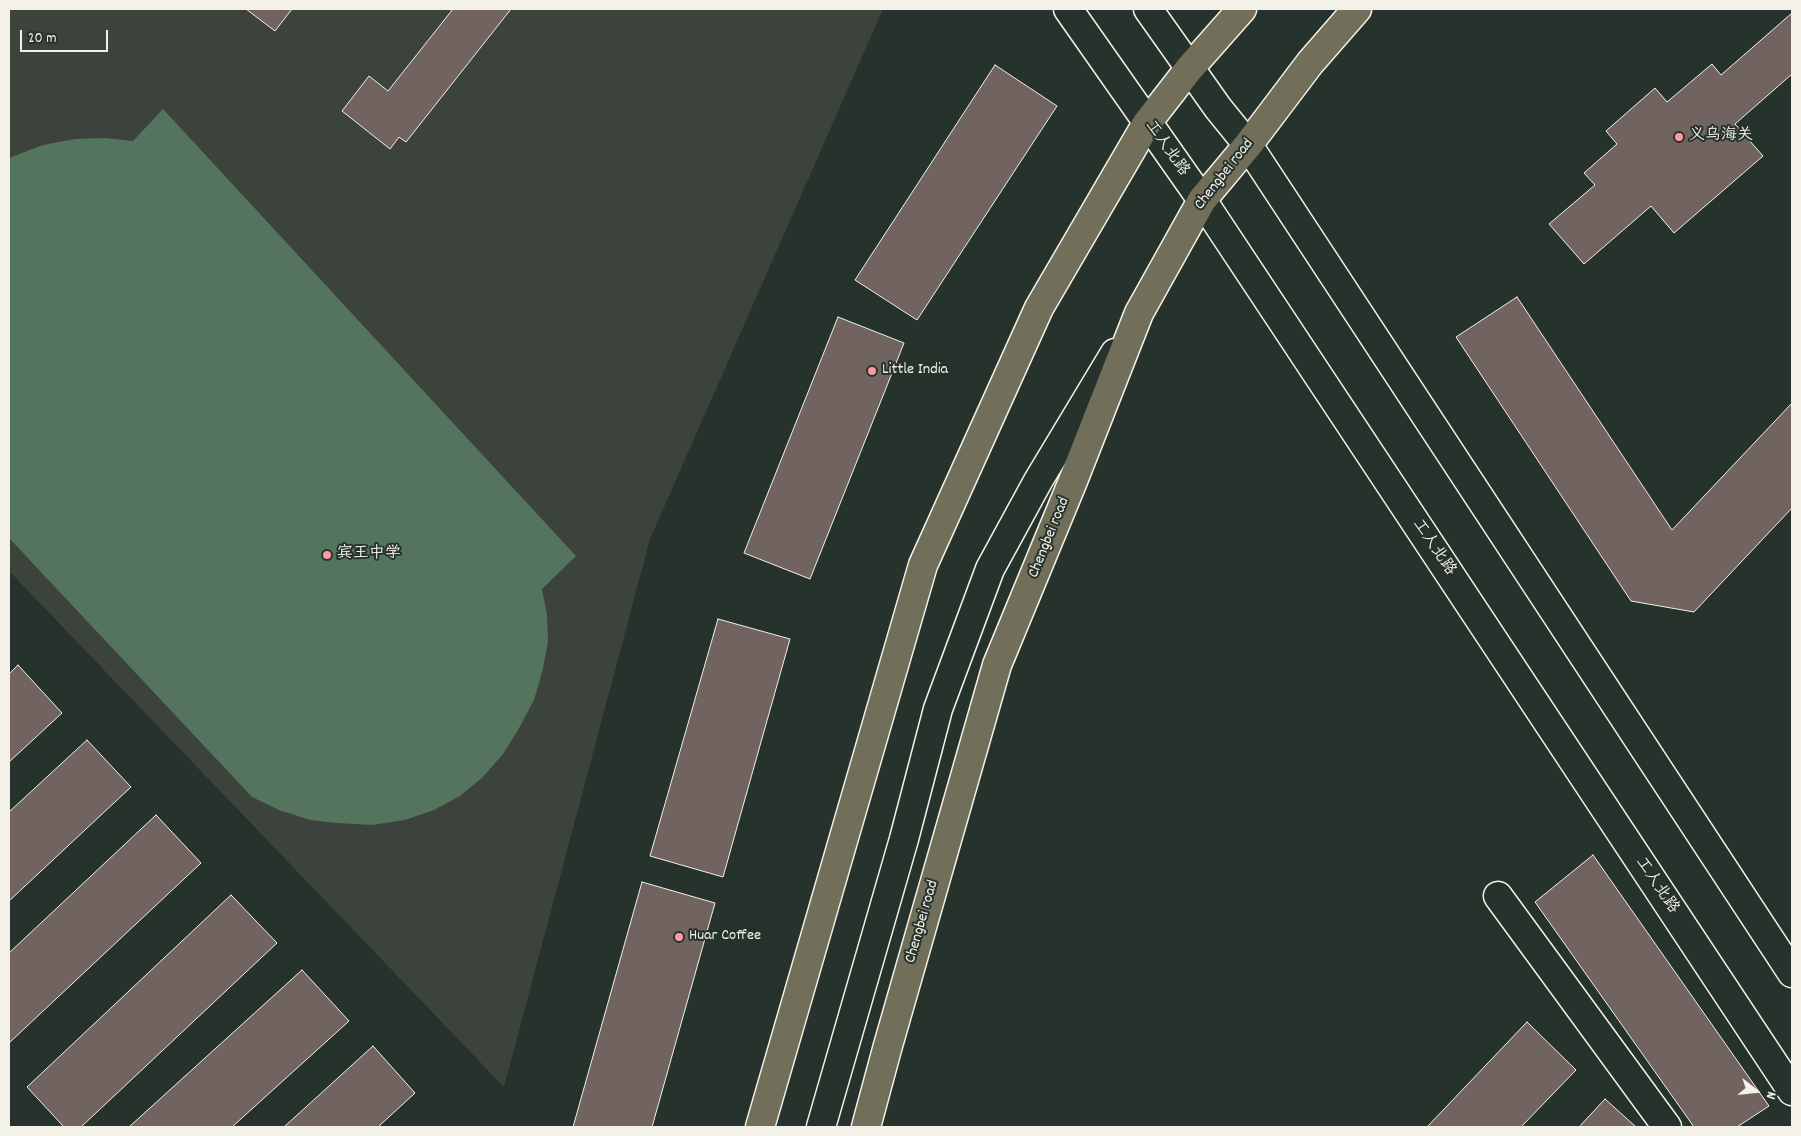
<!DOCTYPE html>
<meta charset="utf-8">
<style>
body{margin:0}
#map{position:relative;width:1801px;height:1136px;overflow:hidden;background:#26332d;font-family:Dekko,sans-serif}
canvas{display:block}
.frame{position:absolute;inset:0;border:10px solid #f4f1e8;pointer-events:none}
.north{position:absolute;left:1731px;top:1066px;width:50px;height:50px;-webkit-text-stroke:4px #26332d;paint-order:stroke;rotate:106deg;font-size:14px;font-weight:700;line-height:20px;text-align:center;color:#f4f1e8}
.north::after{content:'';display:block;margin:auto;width:18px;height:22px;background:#f4f1e8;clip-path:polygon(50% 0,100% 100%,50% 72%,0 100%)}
.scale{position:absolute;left:20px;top:30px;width:88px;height:22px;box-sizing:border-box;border:2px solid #f4f1e8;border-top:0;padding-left:6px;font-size:15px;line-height:18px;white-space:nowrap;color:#f4f1e8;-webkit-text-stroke:4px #26332d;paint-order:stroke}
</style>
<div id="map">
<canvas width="1801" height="1136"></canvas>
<div class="frame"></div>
<div class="north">N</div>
<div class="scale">20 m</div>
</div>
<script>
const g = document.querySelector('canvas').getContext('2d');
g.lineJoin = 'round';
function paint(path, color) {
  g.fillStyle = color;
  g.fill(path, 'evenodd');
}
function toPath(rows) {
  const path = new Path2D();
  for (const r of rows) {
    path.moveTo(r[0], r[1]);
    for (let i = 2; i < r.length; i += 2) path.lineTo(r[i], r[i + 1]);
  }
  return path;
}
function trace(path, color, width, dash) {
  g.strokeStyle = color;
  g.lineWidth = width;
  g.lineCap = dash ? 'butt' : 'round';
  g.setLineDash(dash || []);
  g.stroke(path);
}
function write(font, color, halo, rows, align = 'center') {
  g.font = font + ' Dekko,"LXGW WenKai TC",sans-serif';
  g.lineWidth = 4;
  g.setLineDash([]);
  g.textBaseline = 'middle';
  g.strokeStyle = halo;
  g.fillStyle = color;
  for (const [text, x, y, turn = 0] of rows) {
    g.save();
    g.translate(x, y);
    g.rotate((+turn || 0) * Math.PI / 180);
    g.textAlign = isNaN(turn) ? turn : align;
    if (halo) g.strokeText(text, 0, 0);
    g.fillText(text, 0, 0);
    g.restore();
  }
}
paint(toPath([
 [9,9,883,9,650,539,504,1087,9,571]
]), '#3c423c');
paint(toPath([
 [163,109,576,556,542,589,547,615,548,641,543,669,534,700,518,730,503,754,483,777,460,796,434,810,405,820,372,825,337,823,310,820,279,810,252,797,9,538,9,158,43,145,75,139,106,138,133,141]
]), '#54745d');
const building = toPath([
 [246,9,292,9,275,31,246,9],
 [453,9,511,9,406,142,399,137,390,149,342,111,369,76,388,91,453,9],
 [1792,13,1792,74,1735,124,1763,156,1674,233,1651,206,1584,264,1549,224,1595,185,1584,173,1617,144,1606,131,1655,88,1667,102,1712,64,1721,75,1792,13],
 [995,65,1057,106,917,320,855,280,995,65],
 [1517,297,1672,530,1792,403,1792,508,1694,612,1631,601,1456,337,1517,297],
 [838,317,904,343,810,579,744,553,838,317],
 [718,619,790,639,723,877,650,856,718,619],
 [18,665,62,713,9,762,9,674,18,665],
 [87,740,131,787,9,901,9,812,87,740],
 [156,815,201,863,9,1043,9,953,156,815],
 [1593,855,1769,1106,1737,1127,1694,1127,1535,902,1593,855],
 [642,882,715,903,652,1127,573,1127,642,882],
 [231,895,277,943,81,1127,64,1127,27,1087,231,895],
 [302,970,349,1021,232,1127,129,1127,302,970],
 [1527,1022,1576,1070,1521,1127,1427,1127,1527,1022],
 [373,1046,415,1093,378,1127,284,1127,373,1046],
 [1605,1099,1636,1127,1579,1127,1605,1099]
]);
paint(building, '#716460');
trace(building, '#f4f1e8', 1);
const minor = toPath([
 [1498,896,1667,1127]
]);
const secondary = toPath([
 [1068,9,1202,200,1792,1091],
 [1148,9,1218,108,1248,145,1792,973],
 [821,1127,904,839,938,709,990,569,1038,481,1115,353]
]);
const primary = toPath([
 [760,1127,923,565,1039,308,1147,123,1189,69,1242,9],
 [866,1127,887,1049,997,665,1073,481,1139,313,1202,200,1248,145,1310,63,1357,9]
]);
trace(minor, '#f4f1e8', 31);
trace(secondary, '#f4f1e8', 31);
trace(primary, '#f4f1e8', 31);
trace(minor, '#26332d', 28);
trace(secondary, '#26332d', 28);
trace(primary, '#716e59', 28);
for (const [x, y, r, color] of [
 [1679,137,5,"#ff9aa2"],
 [872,371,5,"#ff9aa2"],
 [327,555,5,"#ff9aa2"],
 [679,937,5,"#ff9aa2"]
]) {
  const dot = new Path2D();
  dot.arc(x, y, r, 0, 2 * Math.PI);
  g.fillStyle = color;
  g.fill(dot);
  trace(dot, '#26332d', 2);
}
write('16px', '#f4f1e8', '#26332d', [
 ["义乌海关",1689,137],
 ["Little India",882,371],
 ["宾王中学",337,555],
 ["Huar Coffee",689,937]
], 'left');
write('16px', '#f4f1e8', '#26332d', [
 ["工人北路",1166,149,55],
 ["Chengbei road",1225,175,-52],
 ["Chengbei road",1050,538,-68],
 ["工人北路",1433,548,56],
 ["工人北路",1656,886,56],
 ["Chengbei road",923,922,-74]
]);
</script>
